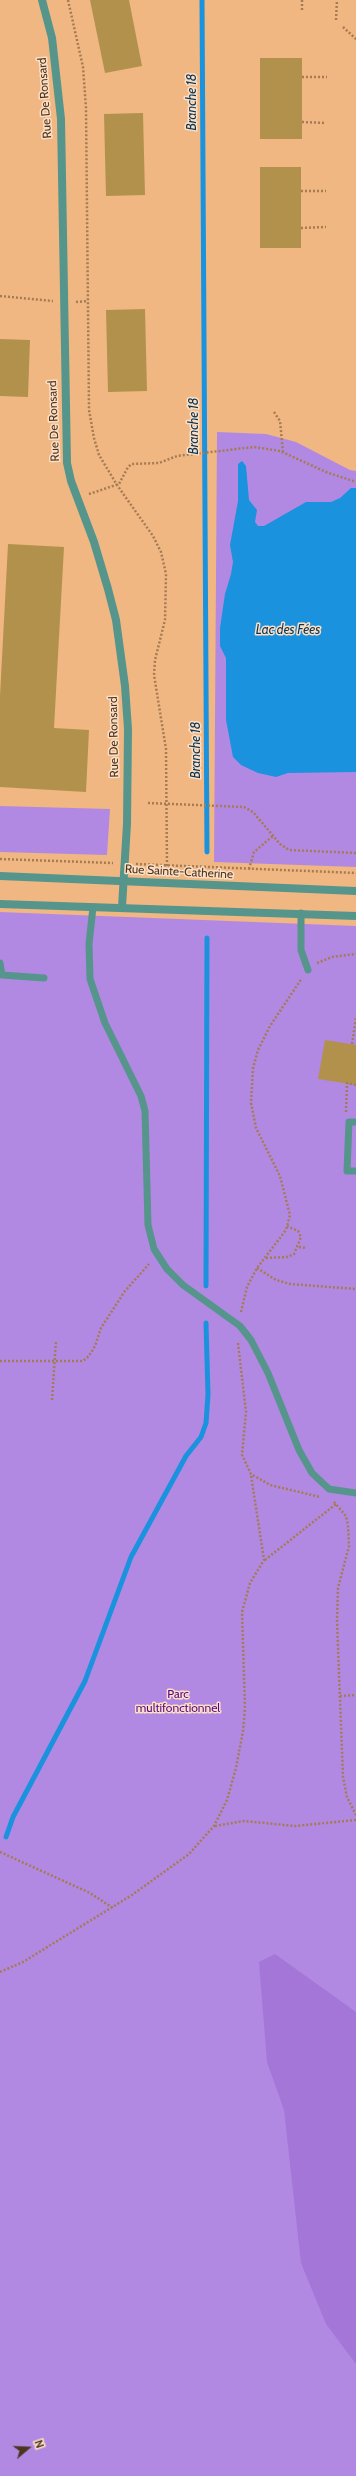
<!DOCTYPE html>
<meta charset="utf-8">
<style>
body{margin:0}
#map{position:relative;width:356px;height:2476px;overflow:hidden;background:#f1b782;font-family:Cabin,sans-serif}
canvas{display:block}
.north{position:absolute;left:8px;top:2428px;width:40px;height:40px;-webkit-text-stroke:3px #fddfc5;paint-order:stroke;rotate:71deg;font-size:11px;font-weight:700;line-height:16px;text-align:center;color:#4c351f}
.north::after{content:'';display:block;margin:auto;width:14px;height:18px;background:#4c351f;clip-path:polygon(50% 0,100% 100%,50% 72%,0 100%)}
</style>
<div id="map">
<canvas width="356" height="2476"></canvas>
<div class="north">N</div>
</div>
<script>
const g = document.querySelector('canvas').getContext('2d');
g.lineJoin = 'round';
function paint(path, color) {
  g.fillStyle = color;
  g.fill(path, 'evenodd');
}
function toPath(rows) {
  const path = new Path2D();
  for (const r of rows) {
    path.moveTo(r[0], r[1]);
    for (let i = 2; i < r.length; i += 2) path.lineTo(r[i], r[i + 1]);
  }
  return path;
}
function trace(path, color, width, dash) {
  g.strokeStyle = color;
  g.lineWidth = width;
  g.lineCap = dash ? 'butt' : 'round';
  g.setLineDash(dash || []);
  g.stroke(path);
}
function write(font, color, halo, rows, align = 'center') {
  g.font = font + ' Cabin,sans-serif';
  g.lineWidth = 3;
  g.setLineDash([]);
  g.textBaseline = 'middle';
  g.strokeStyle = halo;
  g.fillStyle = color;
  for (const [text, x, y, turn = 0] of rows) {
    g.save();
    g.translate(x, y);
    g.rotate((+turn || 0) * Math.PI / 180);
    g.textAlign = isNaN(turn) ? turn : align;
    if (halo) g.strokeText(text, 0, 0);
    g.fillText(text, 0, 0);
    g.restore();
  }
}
paint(toPath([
 [217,432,266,434,296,442,350,470,356,471,356,867,214,862],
 [0,806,110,809,107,855,0,852],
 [0,912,356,926,356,2476,0,2476]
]), '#b189e3');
paint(toPath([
 [275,1954,356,2012,356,2364,326,2324,301,2263,284,2110,267,2062,259,1962]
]), '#a376d8');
paint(toPath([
 [242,461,246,466,249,500,257,510,255,522,258,526,264,526,306,502,331,502,340,498,351,488,356,488,356,772,288,773,276,777,258,773,241,765,233,757,226,720,226,658,220,646,220,628,225,594,231,574,233,562,230,545,238,501,238,464]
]), '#1b92dd');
trace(toPath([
 [202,0,207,852],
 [206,1286,207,938],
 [6,1837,13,1817,85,1681,131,1557,186,1456,201,1437,206,1423,208,1395,206,1323]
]), '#1b92dd', 5);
paint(toPath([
 [90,0,129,0,142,66,105,73],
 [260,58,302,58,302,139,260,139],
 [143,113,145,195,106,196,104,114],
 [260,167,301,167,301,248,260,248],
 [145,309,147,391,108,392,106,310],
 [0,339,30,340,28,397,0,396],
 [8,544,64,547,54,728,89,730,86,792,0,787,0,696],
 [325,1040,356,1045,356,1085,318,1079]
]), '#b2914d');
trace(toPath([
 [68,0,83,67,86,108,89,410,94,438,99,455,117,485,153,536,161,552,166,574,165,620,155,660,154,675,166,749,167,866],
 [302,0,302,10],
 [336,20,337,0],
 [343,27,356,39],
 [302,77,327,77],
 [302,122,326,123],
 [301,191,326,191],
 [301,228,326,227],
 [0,296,53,301],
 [76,302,88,301],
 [274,412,280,421,283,452],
 [89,494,119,484,128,467,132,464,159,463,177,456,254,447,280,451,326,472,356,482],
 [148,803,244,807,253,812,280,844,289,850,356,853],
 [0,859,113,863],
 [136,864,356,873],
 [249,869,254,852,274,835],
 [317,963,332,957,356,954],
 [352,1044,356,1018],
 [346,1112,347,1083,356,1085],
 [299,1247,306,1248],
 [266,1258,287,1257,294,1254,301,1237,298,1231,287,1226],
 [257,1268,276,1280,290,1284,356,1289],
 [241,1312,247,1287,257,1268,286,1230,290,1215,280,1176,256,1128,251,1103,253,1068,258,1050,270,1026,302,978],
 [238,1343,246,1412,242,1455,251,1474,270,1485,320,1497],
 [0,1361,83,1361,89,1356,95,1346,101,1328,125,1291,149,1264],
 [52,1400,56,1341],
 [334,1502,346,1516,348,1525,349,1546,338,1588,337,1621,343,1777,347,1797,356,1815],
 [265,1560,336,1504],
 [340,1696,356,1695],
 [215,1826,244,1821,295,1826,356,1820],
 [0,1852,90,1893,113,1908],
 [0,1972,23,1962,132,1895,189,1854,214,1826,227,1800,236,1768,243,1731,245,1708,242,1612,250,1583,264,1560,251,1475]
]), '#a57b54', 2.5, [2, 2]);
trace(toPath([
 [93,907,89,944,90,979,105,1023,141,1096,145,1111,148,1225,154,1249,167,1269,183,1285,240,1326,251,1340,268,1373,299,1450,312,1473,329,1489,356,1493],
 [301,913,301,950,308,970],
 [0,963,2,975,44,978],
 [356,1122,349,1122,347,1171,356,1171]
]), '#56958b', 7);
trace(toPath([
 [42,0,52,38,61,119,67,463,71,481,94,542,108,589,116,620,125,686,128,729,127,824,122,907]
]), '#56958b', 8);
trace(toPath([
 [0,876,356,891],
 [0,904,356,916]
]), '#56958b', 8);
write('12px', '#4c351f', '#fddfc5', [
 ["Rue De Ronsard",45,98,-94],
 ["Rue De Ronsard",54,421,-92],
 ["Rue De Ronsard",114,737,-91],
 ["Rue Sainte-Catherine",179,872,3]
]);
write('12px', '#520985', '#fddfc5', [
 ["Parc",178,1694],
 ["multifonctionnel",178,1708]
]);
write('italic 13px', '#093654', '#fddfc5', [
 ["Branche 18",192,102,-90],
 ["Branche 18",194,426,-90],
 ["Lac des Fées",288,630],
 ["Branche 18",196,750,-90]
]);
</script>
